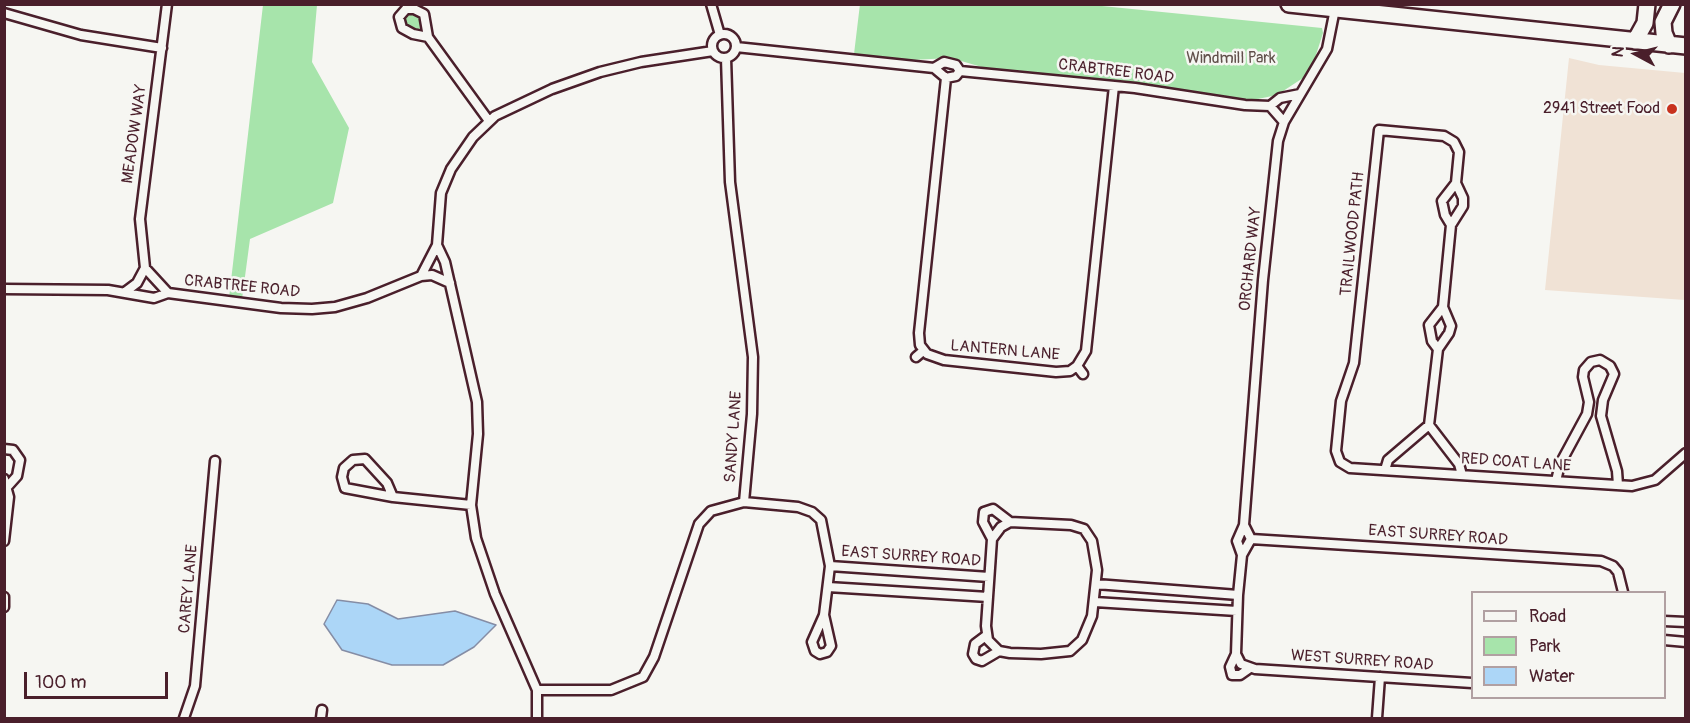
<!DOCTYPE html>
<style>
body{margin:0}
#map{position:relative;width:1690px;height:723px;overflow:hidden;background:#f6f6f2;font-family:Pangolin,sans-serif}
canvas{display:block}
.frame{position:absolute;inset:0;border:6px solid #4a1f2b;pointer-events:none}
.legend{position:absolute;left:1471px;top:591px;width:195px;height:108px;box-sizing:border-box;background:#f6f6f2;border:2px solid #b1a0a2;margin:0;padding:8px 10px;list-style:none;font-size:18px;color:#4a1f2b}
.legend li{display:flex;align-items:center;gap:12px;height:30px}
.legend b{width:30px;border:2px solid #b1a0a2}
.north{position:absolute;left:1606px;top:24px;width:60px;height:60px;-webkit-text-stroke:4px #f6f6f2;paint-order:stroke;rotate:277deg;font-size:16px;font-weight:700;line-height:24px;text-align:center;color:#4a1f2b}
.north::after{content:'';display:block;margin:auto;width:21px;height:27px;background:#4a1f2b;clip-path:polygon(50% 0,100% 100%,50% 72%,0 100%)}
.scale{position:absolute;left:24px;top:672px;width:144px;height:27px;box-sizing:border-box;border:3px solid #4a1f2b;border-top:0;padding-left:8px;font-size:18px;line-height:21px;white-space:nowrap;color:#4a1f2b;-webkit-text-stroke:4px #f6f6f2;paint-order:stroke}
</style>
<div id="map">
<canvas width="1690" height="723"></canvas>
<div class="frame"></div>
<ul class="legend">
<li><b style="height:8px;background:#f6f6f2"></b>Road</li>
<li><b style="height:16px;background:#a7e4ab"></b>Park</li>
<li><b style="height:16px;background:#acd6f7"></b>Water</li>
</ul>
<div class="north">N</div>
<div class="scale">100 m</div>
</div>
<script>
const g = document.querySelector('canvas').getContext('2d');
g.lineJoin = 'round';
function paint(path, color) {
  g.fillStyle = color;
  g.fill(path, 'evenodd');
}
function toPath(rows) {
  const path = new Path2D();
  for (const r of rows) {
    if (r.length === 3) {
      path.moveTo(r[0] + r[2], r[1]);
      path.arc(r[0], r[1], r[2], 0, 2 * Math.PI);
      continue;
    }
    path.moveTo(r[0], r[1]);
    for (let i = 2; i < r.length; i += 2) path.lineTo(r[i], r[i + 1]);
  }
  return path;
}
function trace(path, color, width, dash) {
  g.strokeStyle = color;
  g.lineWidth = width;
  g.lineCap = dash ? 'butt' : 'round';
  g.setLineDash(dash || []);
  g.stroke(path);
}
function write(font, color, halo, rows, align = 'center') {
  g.font = font + ' Pangolin,sans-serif';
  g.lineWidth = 5;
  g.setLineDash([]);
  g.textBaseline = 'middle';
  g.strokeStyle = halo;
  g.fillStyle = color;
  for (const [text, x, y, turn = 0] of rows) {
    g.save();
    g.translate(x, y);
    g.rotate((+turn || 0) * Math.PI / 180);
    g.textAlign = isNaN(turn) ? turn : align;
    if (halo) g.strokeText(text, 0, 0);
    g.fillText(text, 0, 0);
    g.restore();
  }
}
paint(toPath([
 [1569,58,1599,65,1685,73,1685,300,1545,290]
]), '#f0e2d5');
paint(toPath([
 [860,4,1092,5,1322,28,1323,33,1314,61,1303,78,1277,95,1253,100,1230,98,1159,87,992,70,951,58,911,60,854,54],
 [263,5,317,5,312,62,349,128,333,203,250,239,242,299,229,298],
 [414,22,9]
]), '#a7e4ab');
const water = toPath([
 [337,600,368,604,398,619,455,611,496,625,474,647,443,665,392,665,342,650,324,624,337,600]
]);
paint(water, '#acd6f7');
trace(water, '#858da5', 1.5);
const street = toPath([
 [167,4,140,219,145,268,168,293],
 [711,4,720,35],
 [4,13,81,35,162,48],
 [724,46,12],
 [428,37,413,34,402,28,399,17,406,9,414,9,424,14,428,37,489,121],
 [736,47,934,68,944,62,956,65,960,71,1135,88,1245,105,1270,106,1280,98,1300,94],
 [934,68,946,78,956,76,960,71],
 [946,78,919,333,920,345,927,354,944,360,1056,372,1070,371,1077,366,1086,351,1114,86],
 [1270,106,1284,122],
 [1456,183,1442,201,1445,215,1451,225,1463,206,1463,198,1456,183,1459,152,1454,142,1444,136,1379,130,1354,363,1341,401,1336,451,1340,462,1350,468,1632,486,1655,480,1686,453],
 [437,245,445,262,477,402,478,434,471,505,476,538,495,594,537,690],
 [421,276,432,275,450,283],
 [4,289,108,290,154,298,168,293,281,308,312,309,335,307,367,298,421,276,437,245,441,193,451,169,473,137,495,116,552,89,600,72,641,62,713,51],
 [125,292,137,283,145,268],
 [1443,307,1429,325,1432,341,1438,349,1449,333,1451,326,1443,307,1451,225],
 [916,357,923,351],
 [1077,366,1083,374],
 [1429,425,1438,349],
 [4,449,13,450,20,460,17,476,8,486],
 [1385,470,1388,460,1429,425,1459,464,1462,475],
 [4,479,9,497,4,541],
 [1556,481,1560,464,1587,414,1589,402,1583,377,1584,370,1591,362,1600,360,1610,366,1614,374,1603,400,1601,416,1617,471,1618,485],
 [393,497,345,488,342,477,344,468,353,460,365,459,387,483,393,497,471,505],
 [744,502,798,507,812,512,821,520,830,566,824,615,812,642,815,651,820,654,827,652,831,646,824,615],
 [1010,522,1071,525,1084,529,1092,541,1097,570,1092,616,1082,640,1070,651,1041,654,1010,653,999,651,988,640,986,626,992,539,1001,527,1010,522],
 [1244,525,1251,539,1242,555,1238,595,1236,654,1241,664,1255,669,1472,683],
 [992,539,983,522,984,512,993,509,1010,522],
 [1251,539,1601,561,1613,566,1618,572,1623,592],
 [1242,555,1237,541,1244,525,1263,280,1278,141,1284,122,1327,49,1335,9],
 [830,566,989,577],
 [1096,584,1238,595],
 [828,587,988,597],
 [4,597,4,607],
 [1095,602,1237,611],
 [1664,621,1686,622],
 [987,635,975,644,973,654,976,659,982,661,999,651],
 [1664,640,1686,642],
 [1236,654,1230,667,1232,675,1240,675,1250,668],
 [184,718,195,686,215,461],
 [321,718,322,710],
 [537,718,537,690,611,690,643,677,654,657,699,524,711,511,744,502,752,414,753,357,730,182,726,58],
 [1377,718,1380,677]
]);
const highway = toPath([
 [1289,4,1686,46],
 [1635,41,1645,23,1647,4],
 [1669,45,1664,33,1663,22,1672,4]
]);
trace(street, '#4a1f2b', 13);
trace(highway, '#4a1f2b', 20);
trace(street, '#f6f6f2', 8);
trace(highway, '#f6f6f2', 15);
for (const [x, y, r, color] of [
 [1672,109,6,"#c8321e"]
]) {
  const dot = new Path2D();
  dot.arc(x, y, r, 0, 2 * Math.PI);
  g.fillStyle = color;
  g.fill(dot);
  trace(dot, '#f6f6f2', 2);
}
write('16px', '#61504b', '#f6f6f2', [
 ["Windmill Park",1231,59]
]);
write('16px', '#4a1f2b', '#f6f6f2', [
 ["CRABTREE ROAD",1116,72,7],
 ["MEADOW WAY",135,134,-82],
 ["TRAILWOOD PATH",1353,234,-84],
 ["ORCHARD WAY",1251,259,-84],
 ["CRABTREE ROAD",242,287,6],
 ["LANTERN LANE",1005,351,5],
 ["SANDY LANE",734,437,-86],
 ["RED COAT LANE",1516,463,4],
 ["EAST SURREY ROAD",1438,536,4],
 ["EAST SURREY ROAD",911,557,4],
 ["CAREY LANE",189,589,-85],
 ["WEST SURREY ROAD",1362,661,4]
]);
write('16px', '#4a1f2b', '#f6f6f2', [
 ["2941 Street Food",1660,109]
], 'right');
</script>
